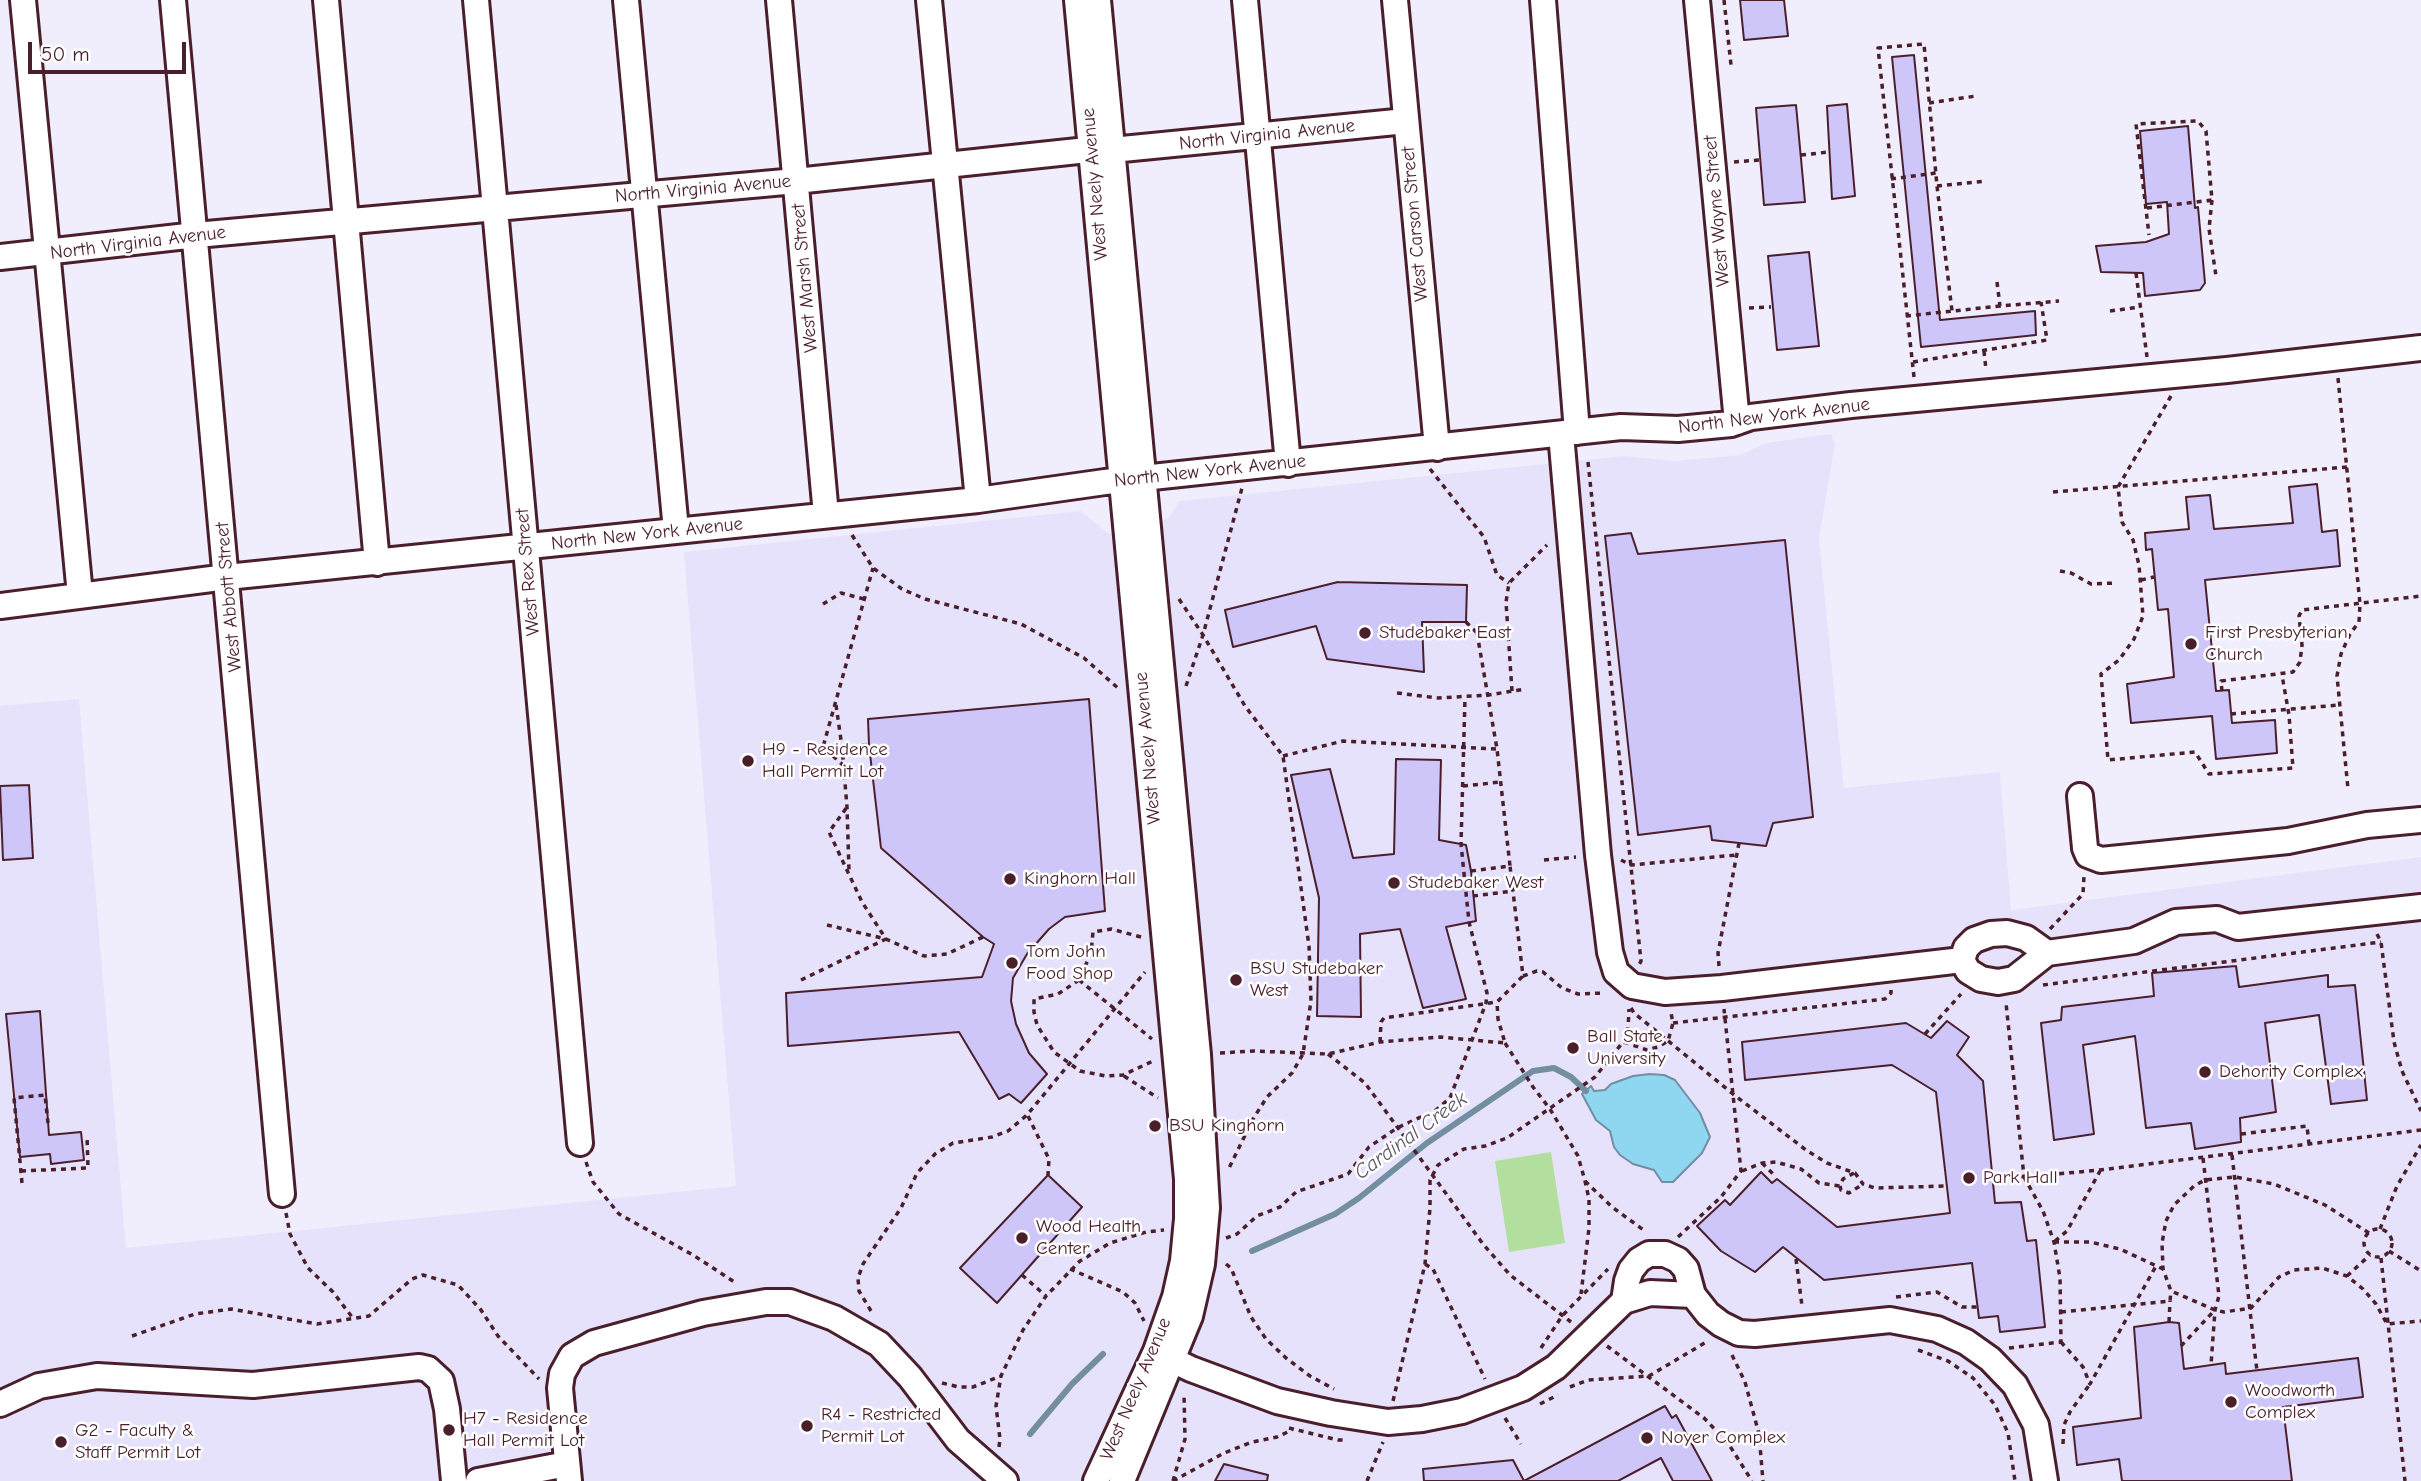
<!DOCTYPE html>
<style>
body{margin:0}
#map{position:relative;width:2421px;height:1481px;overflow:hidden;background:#f0eefd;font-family:"Comic Neue",sans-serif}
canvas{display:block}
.scale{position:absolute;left:28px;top:42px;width:158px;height:32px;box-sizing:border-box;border:4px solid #4a1f2b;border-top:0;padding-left:9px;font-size:21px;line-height:24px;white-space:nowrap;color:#4a1f2b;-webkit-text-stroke:5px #fff;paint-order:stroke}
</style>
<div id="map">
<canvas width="2421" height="1481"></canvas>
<div class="scale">50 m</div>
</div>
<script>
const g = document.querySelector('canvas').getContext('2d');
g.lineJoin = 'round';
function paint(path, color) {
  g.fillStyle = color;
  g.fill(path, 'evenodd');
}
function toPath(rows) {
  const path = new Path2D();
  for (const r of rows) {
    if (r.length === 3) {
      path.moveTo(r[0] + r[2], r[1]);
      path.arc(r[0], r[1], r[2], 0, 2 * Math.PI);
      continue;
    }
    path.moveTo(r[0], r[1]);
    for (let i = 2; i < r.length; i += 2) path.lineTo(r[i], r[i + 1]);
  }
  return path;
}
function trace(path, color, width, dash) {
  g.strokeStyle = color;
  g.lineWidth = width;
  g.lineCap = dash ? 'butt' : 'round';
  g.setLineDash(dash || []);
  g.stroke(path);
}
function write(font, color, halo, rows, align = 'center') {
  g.font = font + ' "Comic Neue",sans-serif';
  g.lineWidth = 5;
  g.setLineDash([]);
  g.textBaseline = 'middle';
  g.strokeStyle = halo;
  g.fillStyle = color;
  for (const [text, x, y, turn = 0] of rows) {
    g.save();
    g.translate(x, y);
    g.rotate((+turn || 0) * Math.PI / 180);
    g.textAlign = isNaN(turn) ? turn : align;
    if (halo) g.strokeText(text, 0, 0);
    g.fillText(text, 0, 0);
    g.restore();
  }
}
paint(toPath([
 [1831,434,1835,444,1819,538,1844,788,2000,772,2011,910,2421,857,2421,1481,0,1481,0,706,79,699,126,1248,736,1186,684,552,1081,511,1109,534,1169,518,1180,501,1624,456,1674,461,1741,455,1766,443]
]), '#e6e2fc');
paint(toPath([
 [1551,1152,1565,1243,1509,1252,1495,1161]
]), '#b2df9d');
const water = toPath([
 [1650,1074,1664,1075,1675,1080,1700,1113,1710,1137,1702,1153,1673,1182,1662,1182,1654,1170,1633,1164,1620,1155,1614,1147,1610,1131,1596,1120,1582,1094,1591,1086,1594,1091,1605,1090,1611,1084,1633,1076,1650,1074]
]);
paint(water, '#8fd6f0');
trace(water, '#738da1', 2);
trace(toPath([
 [1252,1251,1335,1214,1359,1198,1427,1143,1533,1071,1554,1068,1571,1077,1586,1091],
 [1030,1434,1072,1384,1103,1354]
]), '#738da1', 6);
const building = toPath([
 [1740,0,1784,0,1788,36,1744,40,1740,0],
 [1914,55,1940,320,2035,311,2036,335,1921,347,1892,57,1914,55],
 [1847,104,1855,196,1832,199,1827,106,1847,104],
 [1796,105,1805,202,1764,205,1756,108,1796,105],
 [2188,126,2195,208,2198,207,2205,283,2200,290,2145,296,2143,273,2101,272,2096,246,2146,242,2169,234,2167,202,2146,204,2140,131,2188,126],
 [1809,252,1819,346,1777,350,1768,256,1809,252],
 [2317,484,2322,532,2337,530,2340,566,2205,580,2216,691,2229,690,2232,723,2275,720,2277,753,2216,759,2212,716,2131,723,2127,684,2174,677,2168,609,2158,610,2152,549,2146,550,2145,533,2189,529,2186,497,2210,495,2214,529,2293,523,2289,487,2317,484],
 [1631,533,1638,554,1785,540,1813,817,1773,823,1766,846,1712,840,1710,826,1638,835,1605,536,1631,533],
 [1338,582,1467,585,1466,622,1422,622,1424,672,1327,659,1316,626,1233,647,1225,610,1338,582],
 [1089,699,1105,911,1065,917,1049,929,1027,954,1013,978,1011,1001,1016,1024,1029,1053,1047,1074,1021,1103,1009,1094,999,1099,959,1032,788,1046,786,993,982,977,994,944,983,937,881,848,869,745,868,719,1089,699],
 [1396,759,1441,760,1439,840,1466,845,1471,871,1476,921,1446,927,1466,999,1423,1008,1400,929,1360,934,1361,1017,1317,1016,1319,898,1291,775,1330,769,1353,858,1394,854,1396,759],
 [29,785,33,858,3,860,0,786,29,785],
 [2236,966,2239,987,2328,975,2328,987,2355,985,2367,1100,2331,1104,2319,1015,2265,1023,2276,1112,2240,1118,2241,1142,2195,1149,2191,1123,2146,1128,2135,1036,2083,1045,2094,1134,2054,1140,2041,1023,2061,1020,2062,1007,2154,996,2152,973,2236,966],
 [40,1011,49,1135,81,1132,84,1160,51,1164,50,1154,20,1157,6,1014,40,1011],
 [1947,1021,1969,1037,1957,1055,1983,1081,1995,1203,2021,1202,2027,1241,2036,1240,2045,1327,2000,1332,1998,1316,1979,1318,1972,1263,1824,1280,1783,1247,1755,1272,1721,1251,1697,1226,1725,1200,1730,1205,1761,1172,1772,1183,1777,1179,1837,1227,1950,1213,1936,1092,1892,1065,1745,1080,1742,1042,1906,1023,1931,1038,1947,1021],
 [1048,1175,1082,1207,997,1303,960,1268,1048,1175],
 [2169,1322,2179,1323,2184,1369,2225,1363,2226,1374,2358,1358,2363,1397,2283,1407,2292,1481,2122,1481,2119,1459,2077,1465,2073,1427,2141,1418,2134,1327,2169,1322],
 [1665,1406,1672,1418,1676,1415,1712,1481,1673,1481,1661,1458,1618,1481,1424,1481,1423,1469,1513,1460,1524,1481,1665,1406],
 [1224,1464,1268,1475,1267,1481,1215,1481,1224,1464]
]);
paint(building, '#cec5f8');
trace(building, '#4a1f2b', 2);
const minor = toPath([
 [23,0,80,595],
 [173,0,282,1194],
 [326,0,377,563],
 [476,0,580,1143],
 [626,0,676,530],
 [779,0,826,515],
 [929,0,978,500],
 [1077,0,1187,1179,1187,1219,1183,1261,1175,1297,1156,1351,1096,1481],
 [1098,0,1198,1055,1207,1208,1202,1264,1190,1316,1122,1481],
 [1245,0,1288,464],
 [1395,0,1437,448],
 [1543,0,1577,432],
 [1697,0,1737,422],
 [0,257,196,235,796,181,1078,151,1112,150,1406,121],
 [1561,434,1598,855,1610,952,1616,972,1632,986,1665,992,1722,988,1962,960],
 [0,606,227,577,978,500,1105,482,1621,427,1678,429,1731,424,1751,417,1851,405,2227,370,2421,348],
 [2080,796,2085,848,2088,855,2101,860,2288,841,2367,825,2421,820],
 [2047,953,2026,938,2007,933,1991,934,1974,940,1966,948,1962,960,1968,971,1981,979,1998,982,2014,979,2047,953,2134,941,2176,922,2217,919,2238,927,2421,907],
 [1624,1301,1627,1281,1631,1270,1639,1260,1649,1254,1665,1254,1678,1260,1686,1269,1693,1295,1708,1314,1721,1324,1739,1333,1755,1334,1890,1320,1937,1329,1966,1342,1990,1359,2015,1385,2036,1425,2045,1481],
 [1160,1354,1191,1369,1277,1401,1331,1413,1388,1422,1422,1419,1462,1411,1523,1388,1556,1367,1624,1301,1650,1293,1693,1295],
 [0,1404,39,1386,97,1376,253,1385,419,1367,428,1369,441,1381,447,1409,454,1481],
 [478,1481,567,1464],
 [569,1481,560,1388,562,1374,572,1356,594,1343,703,1313,766,1302,790,1302,834,1318,879,1344,910,1377,958,1440,1005,1481]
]);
trace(minor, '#4a1f2b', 30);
trace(toPath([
 [1724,0,1731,65],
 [1929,103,1976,96],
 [1801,155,1829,152],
 [1734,162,1760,160],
 [1891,179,1936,173],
 [1937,186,1986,181],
 [2212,200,2209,229,2216,276],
 [2147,208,2212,200,2206,131,2198,121,2136,124,2149,235],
 [2136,273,2147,357],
 [1997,282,2000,306,2059,301],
 [1749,308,1771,307],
 [2110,311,2140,307],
 [1906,316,2000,306],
 [1984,351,1986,370],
 [1913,362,2047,340,2041,302],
 [1914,377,1878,48,1924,44,1937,186,1952,311],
 [2338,378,2360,604,2359,622,2350,634,2341,654,2337,676,2348,789],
 [2171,396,2118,487,2122,522,2133,540,2139,565,2143,616,2134,639,2119,660,2101,674,2108,760,2195,752,2209,774,2293,768,2289,715,2282,675],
 [1588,462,1641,961,1639,965],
 [1430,469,1484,537,1497,575,1509,583],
 [2053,492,2347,467],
 [852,535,873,568,902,589,925,599,1021,624,1084,658,1119,689],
 [2060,571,2071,573,2091,584,2116,583],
 [2141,580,2154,577],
 [1179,599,1203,635,1245,706,1283,756,1309,946,1311,1001,1303,1054,1292,1073,1267,1097,1253,1119,1228,1170],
 [823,604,841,593,864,599],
 [1466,622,1477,633,1509,633],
 [1477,633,1497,749,1510,866],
 [1186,686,1203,635,1242,488],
 [1512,691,1506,602,1509,583,1547,545],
 [2222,691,2221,681,2293,672,2300,662,2302,645,2299,616,2302,610,2421,596],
 [1397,693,1438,698,1488,695,1526,689],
 [836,705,842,747,847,807,849,871],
 [2231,714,2340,705],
 [842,747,869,745],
 [1283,756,1343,741,1497,749],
 [844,766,823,747,873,568],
 [1463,786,1501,782],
 [1544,860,1576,857],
 [1621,860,1631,865,1736,855],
 [1471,871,1510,866,1523,976,1537,971,1543,972,1562,988,1578,994,1604,993],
 [1473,896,1513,891],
 [827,925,886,939,924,956,947,954,983,937],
 [2050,929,2083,894,2084,876],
 [2377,934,2381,942,2394,1042,2402,1071,2421,1111],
 [1141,937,1111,929,1093,932,1091,953,1079,980,1058,994,1034,999,1034,1012,1037,1025,1054,1052,1080,1071,1106,1076,1123,1075,1153,1061],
 [1719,966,1718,953,1739,843],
 [801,980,886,939,862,902,829,832,847,807],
 [1079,980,1152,1039],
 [2043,985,2381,942],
 [1631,1008,1634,1013,1733,1094,1806,1150,1827,1163,1855,1173,1863,1184,1875,1188,1947,1186],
 [1673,1023,1885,999,1891,993,1891,990],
 [1925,1034,1961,994],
 [1380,1042,1381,1022,1384,1018,1497,1002],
 [1624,1042,1647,1050,1658,1047,1668,1041,1673,1023,1671,1013],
 [1505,1043,1533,1087,1550,1109,1578,1156,1585,1181,1589,1199,1589,1228,1581,1294],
 [1220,1053,1254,1051,1328,1054,1380,1042,1440,1037,1505,1043,1498,1019,1497,1002,1523,976],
 [1328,1054,1365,1083,1483,1244,1510,1275,1571,1322],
 [1124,1076,1158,1098],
 [1028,1116,1049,1159,1048,1175],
 [2241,1134,2307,1126,2309,1144],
 [2232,1155,2257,1371],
 [2203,1158,2219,1296,2215,1310,2211,1365],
 [586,1162,593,1182,619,1214,693,1255,736,1283],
 [1762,1163,1775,1176],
 [21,1171,88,1168,87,1136],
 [1742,1171,1762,1163,1776,1162,1801,1169,1819,1183,1840,1186],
 [1854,1173,1843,1179,1840,1186,1841,1190,1849,1193,1863,1184],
 [1992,1176,2012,1174,2024,1177,2006,1003],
 [1585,1181,1612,1207,1645,1231],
 [22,1183,14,1098,45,1095,48,1123],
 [286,1213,290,1234,308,1268,333,1292,352,1317],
 [2380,1229,2397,1186,2421,1145],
 [2378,1243,14],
 [2369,1233,2325,1205,2274,1184,2235,1177,2205,1180,2194,1186,2174,1205,2166,1221,2162,1243,2163,1269,2171,1291,2215,1310,2224,1312,2251,1308,2279,1277,2294,1270,2322,1268,2347,1276,2363,1289,2376,1304,2387,1324,2421,1321],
 [1678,1237,1721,1197,1741,1171,1724,1009],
 [1226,1238,1237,1234,1257,1216,1280,1207,1296,1192,1348,1174,1369,1147,1397,1128,1436,1110,1450,1098,1486,1003,1487,993,1469,922,1461,844,1465,697],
 [2055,1241,2067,1231,2100,1171],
 [2054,1242,2090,1242,2120,1249,2163,1269],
 [2389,1251,2421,1271],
 [2381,1258,2405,1481],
 [1796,1259,1802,1306],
 [1226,1264,1231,1268,1251,1317,1266,1339,1286,1358,1310,1376,1334,1389],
 [1425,1264,1433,1269,1485,1379],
 [1070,1269,1123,1292,1135,1303,1144,1321],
 [1022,1275,1046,1296],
 [2347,1276,2370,1255],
 [1896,1297,1937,1292,1962,1307,1977,1307],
 [871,1311,859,1291,858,1278,863,1264,901,1208,917,1173,935,1154,953,1143,992,1137,1008,1131,1027,1115,1145,972],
 [2061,1312,2170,1301,2171,1291],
 [2169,1322,2170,1301],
 [132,1336,195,1314,231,1309,317,1324,369,1316,412,1279,423,1275,458,1285,481,1310,498,1336,539,1379],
 [2061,1342,2083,1367,2090,1384,2156,1266],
 [1607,1346,1704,1418,1728,1443,1752,1481],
 [2181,1346,2213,1312],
 [1541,1348,1562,1316,1608,1269],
 [2009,1348,2061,1342,2060,1278,2054,1242,2043,1211,2024,1177,2100,1170,2421,1130],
 [1918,1350,1948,1361,1973,1378,1995,1405,2008,1433,2015,1481],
 [1732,1355,1745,1382,1759,1434,1763,1481],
 [942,1383,959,1387,973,1387,1001,1376],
 [1570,1387,1588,1380,1649,1376,1708,1341],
 [1393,1401,1425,1264,1430,1208,1430,1180,1438,1165,1464,1149,1485,1146,1507,1138,1595,1077,1623,1042,1628,1030,1629,1009],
 [1540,1404,1558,1395],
 [1505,1418,1521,1444],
 [1289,1428,1338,1440,1346,1440],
 [2063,1444,2064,1425,2070,1412,2090,1384],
 [999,1447,1000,1439,996,1406,1001,1376,1023,1330,1046,1296,1080,1261,1110,1243,1146,1232,1164,1230],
 [1173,1481,1224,1453,1252,1442,1277,1437,1292,1430],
 [1173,1481,1185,1439,1184,1394],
 [1367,1481,1383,1442]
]), '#4a1f2b', 3.5, [5, 5]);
trace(minor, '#fff', 24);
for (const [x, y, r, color] of [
 [1365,633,7,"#4a1f2b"],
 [2191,644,7,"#4a1f2b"],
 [748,761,7,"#4a1f2b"],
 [1010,879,7,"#4a1f2b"],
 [1394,883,7,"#4a1f2b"],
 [1012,963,7,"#4a1f2b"],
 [1236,980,7,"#4a1f2b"],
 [1573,1048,7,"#4a1f2b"],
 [2205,1072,7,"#4a1f2b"],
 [1155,1126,7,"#4a1f2b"],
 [1969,1178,7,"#4a1f2b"],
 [1022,1238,7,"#4a1f2b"],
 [2231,1402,7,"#4a1f2b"],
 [807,1426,7,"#4a1f2b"],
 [449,1430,7,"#4a1f2b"],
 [1647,1438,7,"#4a1f2b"],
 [61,1442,7,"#4a1f2b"]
]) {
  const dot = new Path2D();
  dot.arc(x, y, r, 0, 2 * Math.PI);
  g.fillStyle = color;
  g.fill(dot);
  trace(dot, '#fff', 2.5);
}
write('19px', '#4a1f2b', '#fff', [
 ["North Virginia Avenue",1267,135,-6],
 ["West Neely Avenue",1095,184,-95],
 ["North Virginia Avenue",703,189,-5],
 ["West Wayne Street",1717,211,-95],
 ["West Carson Street",1415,224,-95],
 ["North Virginia Avenue",138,243,-7],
 ["West Marsh Street",805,278,-95],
 ["North New York Avenue",1774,416,-7],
 ["North New York Avenue",1210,471,-6],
 ["North New York Avenue",647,534,-6],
 ["West Rex Street",528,572,-95],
 ["West Abbott Street",229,597,-95],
 ["West Neely Avenue",1148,748,-95],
 ["West Neely Avenue",1136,1389,-67]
]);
write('19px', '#4a1f2b', '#fff', [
 ["Studebaker East",1379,633],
 ["First Presbyterian",2205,633],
 ["Church",2205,655],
 ["H9 - Residence",762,750],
 ["Hall Permit Lot",762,772],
 ["Kinghorn Hall",1024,879],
 ["Studebaker West",1408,883],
 ["Tom John",1026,952],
 ["Food Shop",1026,974],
 ["BSU Studebaker",1250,969],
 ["West",1250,991],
 ["Ball State",1587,1037],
 ["University",1587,1059],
 ["Dehority Complex",2219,1072],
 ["BSU Kinghorn",1169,1126],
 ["Park Hall",1983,1178],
 ["Wood Health",1036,1227],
 ["Center",1036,1249],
 ["Woodworth",2245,1391],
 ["Complex",2245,1413],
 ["R4 - Restricted",821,1415],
 ["Permit Lot",821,1437],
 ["H7 - Residence",463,1419],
 ["Hall Permit Lot",463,1441],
 ["G2 - Faculty &",75,1431],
 ["Staff Permit Lot",75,1453],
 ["Noyer Complex",1661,1438]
], 'left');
write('italic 21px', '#5f5666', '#fff', [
 ["Cardinal Creek",1411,1136,-36]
]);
</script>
